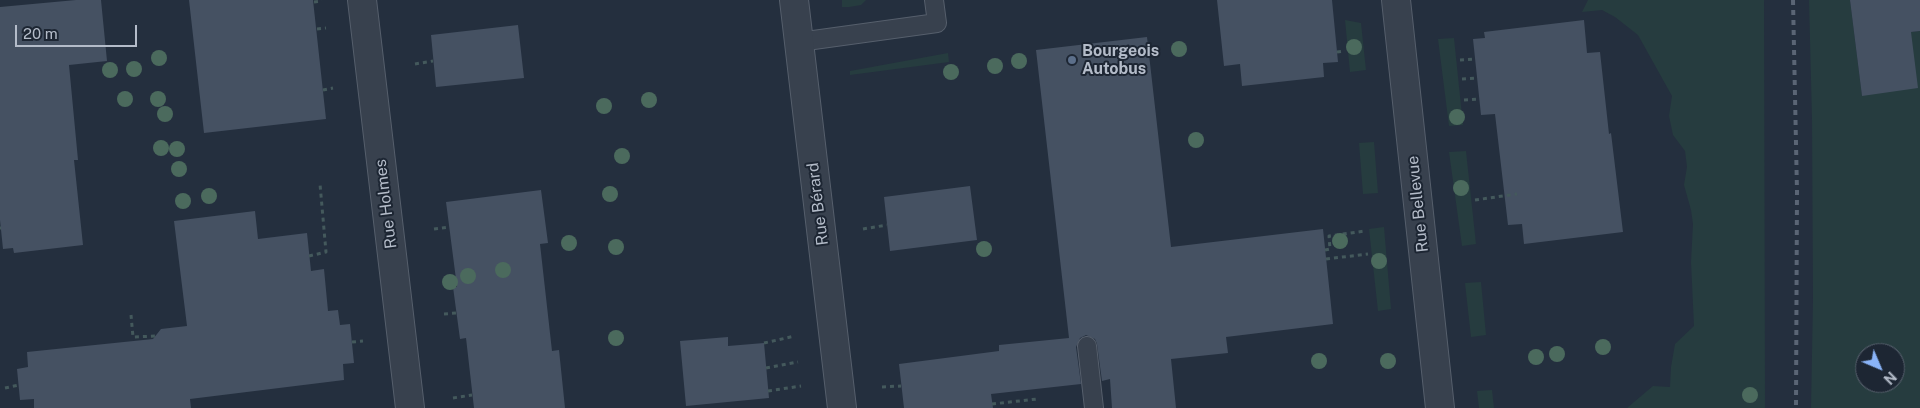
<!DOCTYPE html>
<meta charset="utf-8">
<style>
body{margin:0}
#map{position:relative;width:1920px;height:408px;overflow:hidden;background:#242f3e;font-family:"Public Sans",sans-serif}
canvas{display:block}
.north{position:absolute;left:1855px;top:343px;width:50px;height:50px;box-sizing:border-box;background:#1d2633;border:1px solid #59626f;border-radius:50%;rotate:135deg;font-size:14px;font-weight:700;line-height:20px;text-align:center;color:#b4bcc9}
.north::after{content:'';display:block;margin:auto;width:18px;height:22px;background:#8ab4f8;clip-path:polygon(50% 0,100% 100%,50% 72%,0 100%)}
.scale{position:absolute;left:15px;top:25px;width:122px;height:22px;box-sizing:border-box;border:2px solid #b4bcc9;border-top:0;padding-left:6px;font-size:15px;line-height:18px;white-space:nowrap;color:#b4bcc9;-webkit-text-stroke:4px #1d2633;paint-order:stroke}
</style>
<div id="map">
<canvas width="1920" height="408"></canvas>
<div class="north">N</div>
<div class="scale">20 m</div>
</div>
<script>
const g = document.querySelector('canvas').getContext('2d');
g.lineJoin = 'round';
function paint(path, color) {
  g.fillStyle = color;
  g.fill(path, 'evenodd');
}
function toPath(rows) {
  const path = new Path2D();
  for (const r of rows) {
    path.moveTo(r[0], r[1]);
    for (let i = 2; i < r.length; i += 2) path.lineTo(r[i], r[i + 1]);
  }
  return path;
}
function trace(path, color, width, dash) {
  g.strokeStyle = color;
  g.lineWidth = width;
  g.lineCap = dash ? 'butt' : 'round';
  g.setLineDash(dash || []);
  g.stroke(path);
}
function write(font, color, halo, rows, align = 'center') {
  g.font = font + ' "Public Sans",sans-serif';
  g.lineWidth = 4;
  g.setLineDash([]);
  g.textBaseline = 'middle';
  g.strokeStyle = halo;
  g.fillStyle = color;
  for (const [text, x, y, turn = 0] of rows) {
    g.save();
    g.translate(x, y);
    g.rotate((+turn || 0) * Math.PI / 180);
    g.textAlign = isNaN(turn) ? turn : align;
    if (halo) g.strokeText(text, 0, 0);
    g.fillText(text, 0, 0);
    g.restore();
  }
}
paint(toPath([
 [842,0,866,0,861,5,849,7,842,7],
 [1588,0,1764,0,1765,408,1627,408,1653,386,1670,387,1671,367,1675,344,1694,326,1691,262,1693,224,1691,210,1684,185,1687,167,1685,151,1673,135,1669,116,1672,96,1638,35,1615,17,1602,10,1582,12],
 [1809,0,1850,0,1862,96,1911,32,1920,31,1920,408,1811,408,1813,300,1812,119],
 [1865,353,1895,353,1895,383,1865,383],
 [1345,20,1361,23,1366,70,1350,72],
 [1454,38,1463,125,1449,126,1438,39],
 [948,53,949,62,850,75,850,71],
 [1374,142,1378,193,1363,194,1359,143],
 [1466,151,1476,244,1462,246,1449,152],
 [1384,227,1391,309,1378,311,1369,229],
 [1481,282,1486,335,1471,337,1465,283],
 [1492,390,1494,408,1479,408,1477,391]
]), '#263c3f');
paint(toPath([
 [76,0,101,0,107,61,69,65,78,160,74,160,83,245,14,253,13,248,3,249,0,220,0,7],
 [189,0,313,0,326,119,204,133],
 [1217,0,1332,0,1338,62,1323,63,1324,77,1242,86,1240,64,1224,66],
 [1850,0,1920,0,1920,31,1911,32,1918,88,1862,96],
 [1584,20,1587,53,1600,52,1609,134,1611,133,1623,232,1524,244,1522,224,1508,225,1495,114,1481,115,1473,39,1485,38,1484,32],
 [518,25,524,78,436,87,431,35],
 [1147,37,1171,247,1323,229,1333,324,1226,337,1228,353,1171,359,1176,408,1112,408,1110,379,1102,381,1097,344,1095,339,1086,335,1080,338,1076,347,1081,384,991,394,993,408,904,408,899,364,999,351,999,345,1069,338,1036,50],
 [970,186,977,240,890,251,884,197],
 [541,190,548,243,540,244,552,351,559,350,565,408,474,408,466,338,460,339,453,287,457,287,446,202],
 [255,211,258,239,307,233,311,271,324,269,328,311,338,310,340,325,350,324,354,363,343,364,344,380,190,399,191,408,34,408,34,399,20,400,17,369,28,367,27,352,153,339,161,329,187,326,174,221],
 [728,337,728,346,764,343,769,398,686,406,680,341]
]), '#455162');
const lane = toPath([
 [799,42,937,23,934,0],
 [1087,346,1094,408]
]);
const street = toPath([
 [362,0,410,408],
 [794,0,842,408],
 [1396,0,1440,408]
]);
trace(lane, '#565f6c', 20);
trace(street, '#565f6c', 30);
trace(toPath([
 [314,2,322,1],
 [317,29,326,28],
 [1337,52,1345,51],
 [1460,60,1475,59],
 [415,64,433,61],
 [1462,79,1478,78],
 [323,90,333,88],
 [1464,100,1479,99],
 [1475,200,1517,194],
 [0,228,1,228],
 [434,229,449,227],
 [863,229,887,225],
 [1325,250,1330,249,1329,236,1365,231],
 [309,256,326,252,320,184],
 [1326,259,1368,254],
 [444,314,456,313],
 [131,315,133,337,157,336],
 [352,342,363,341],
 [764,343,795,336],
 [766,368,798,362],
 [882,387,901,386],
 [5,388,19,385],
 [768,391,801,386],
 [453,398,472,395],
 [992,404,1037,399]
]), '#44595c', 3, [4, 4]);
trace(lane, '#38414e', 18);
trace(street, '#38414e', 28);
trace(toPath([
 [1793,0,1797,191,1796,408]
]), '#5a6575', 4, [5, 5]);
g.fillStyle = '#4b6a5d';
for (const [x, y] of [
 [1354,47],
 [1179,49],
 [159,58],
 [1019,61],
 [995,66],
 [134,69],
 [110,70],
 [951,72],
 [125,99],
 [158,99],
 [649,100],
 [604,106],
 [165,114],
 [1457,117],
 [1196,140],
 [161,148],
 [177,149],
 [622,156],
 [179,169],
 [1461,188],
 [610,194],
 [209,196],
 [183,201],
 [1340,241],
 [569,243],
 [616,247],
 [984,249],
 [1379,261],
 [503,270],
 [468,276],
 [450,282],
 [616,338],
 [1603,347],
 [1557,354],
 [1536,357],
 [1319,361],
 [1388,361],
 [1750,395]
]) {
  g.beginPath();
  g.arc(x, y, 8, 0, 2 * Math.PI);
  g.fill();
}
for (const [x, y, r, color] of [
 [1072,60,5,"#5c6f8a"]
]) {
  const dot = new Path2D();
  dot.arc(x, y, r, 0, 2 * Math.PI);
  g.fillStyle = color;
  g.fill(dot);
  trace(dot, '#1d2633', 2);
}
write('bold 16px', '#b4bcc9', '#1d2633', [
 ["Bourgeois",1082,51],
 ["Autobus",1082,69]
], 'left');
write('16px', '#b4bcc9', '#1d2633', [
 ["Rue Holmes",386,204,-97],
 ["Rue Bérard",818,204,-97],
 ["Rue Bellevue",1418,204,-96]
]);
</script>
